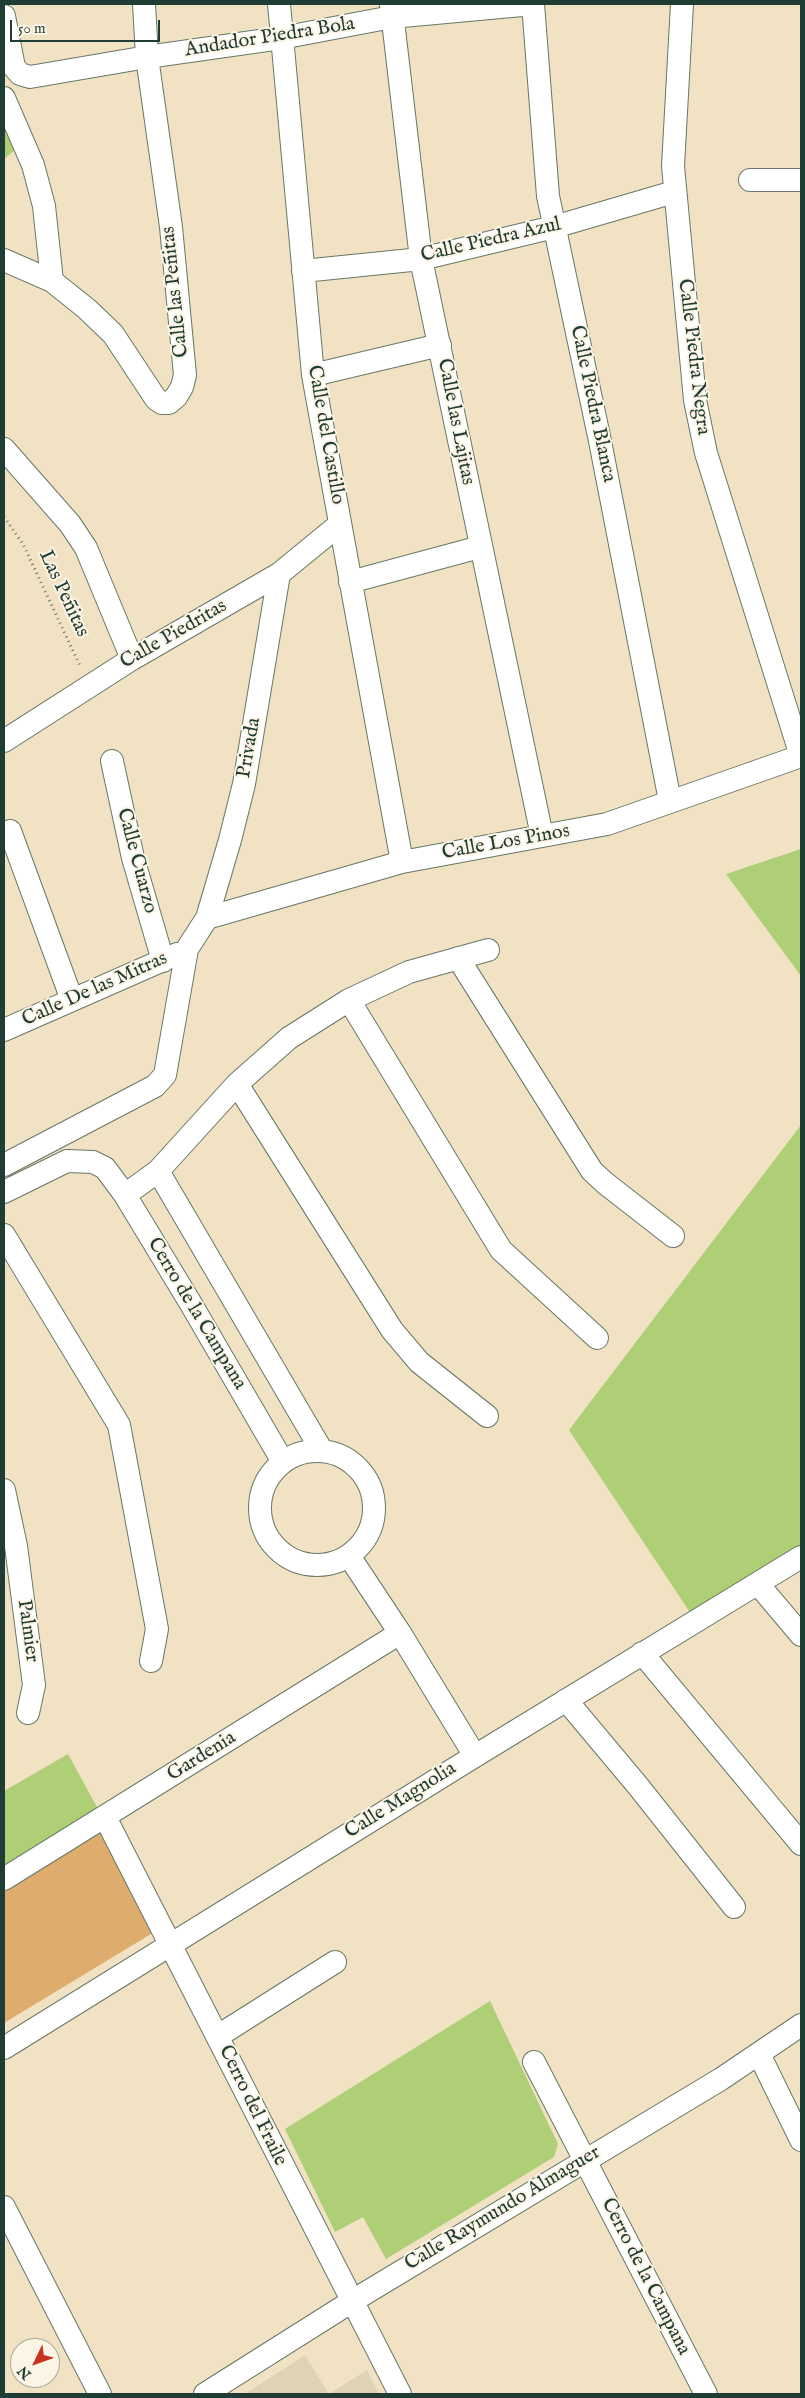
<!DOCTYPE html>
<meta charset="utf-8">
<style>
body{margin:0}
#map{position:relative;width:805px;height:2398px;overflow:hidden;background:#f0e2c3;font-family:"IM FELL English",serif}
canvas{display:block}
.frame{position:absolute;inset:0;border:5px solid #1f3d34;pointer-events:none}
.north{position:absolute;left:10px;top:2338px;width:50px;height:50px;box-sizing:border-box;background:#fcf5e5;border:1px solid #a4ab9e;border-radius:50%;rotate:228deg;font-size:14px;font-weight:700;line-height:20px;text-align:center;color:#1f3d34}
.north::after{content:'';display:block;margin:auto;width:18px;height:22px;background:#c8321e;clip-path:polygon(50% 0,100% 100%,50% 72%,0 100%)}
.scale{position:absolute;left:10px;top:20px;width:150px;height:22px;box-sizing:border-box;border:2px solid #1f3d34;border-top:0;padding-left:6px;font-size:15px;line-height:18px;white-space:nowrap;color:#1f3d34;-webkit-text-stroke:4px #fcf5e5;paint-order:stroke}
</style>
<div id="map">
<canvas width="805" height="2398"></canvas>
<div class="frame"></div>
<div class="north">N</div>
<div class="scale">50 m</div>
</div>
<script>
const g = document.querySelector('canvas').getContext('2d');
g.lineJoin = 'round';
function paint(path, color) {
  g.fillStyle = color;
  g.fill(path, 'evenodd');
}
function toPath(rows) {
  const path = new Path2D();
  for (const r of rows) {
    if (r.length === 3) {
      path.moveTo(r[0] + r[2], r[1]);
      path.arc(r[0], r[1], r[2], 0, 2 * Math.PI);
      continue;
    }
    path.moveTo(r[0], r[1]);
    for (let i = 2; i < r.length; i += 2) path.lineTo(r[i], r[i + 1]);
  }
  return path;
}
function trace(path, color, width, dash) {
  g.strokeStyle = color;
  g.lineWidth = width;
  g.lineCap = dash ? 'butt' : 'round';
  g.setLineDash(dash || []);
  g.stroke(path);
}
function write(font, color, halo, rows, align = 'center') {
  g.font = font + ' "IM FELL English",serif';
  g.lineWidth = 4;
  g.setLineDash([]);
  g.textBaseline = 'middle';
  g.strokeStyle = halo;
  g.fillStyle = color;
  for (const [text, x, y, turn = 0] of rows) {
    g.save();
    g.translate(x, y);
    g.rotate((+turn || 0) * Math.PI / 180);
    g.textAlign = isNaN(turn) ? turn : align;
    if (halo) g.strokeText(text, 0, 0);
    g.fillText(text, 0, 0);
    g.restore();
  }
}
paint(toPath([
 [305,2355,329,2394,367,2370,379,2394,245,2394]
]), '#ded4b5');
paint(toPath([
 [4,127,14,151,4,159],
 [801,849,801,976,726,874],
 [801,1125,801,1551,693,1617,569,1430],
 [68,1754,98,1809,4,1865,4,1791],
 [490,2001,558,2144,554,2157,386,2259,363,2217,335,2232,285,2129]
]), '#afcf77');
paint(toPath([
 [100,1829,156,1931,4,2023,4,1890]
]), '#dead6e');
const street = toPath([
 [279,4,313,375,402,862],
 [391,4,421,259,542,836],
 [533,4,548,196,600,441,670,801],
 [682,4,673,166,695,400,706,453,801,756],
 [4,16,14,67,20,74,30,77,147,57,281,38,392,17,533,4],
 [4,98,33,165,44,206,52,281],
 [750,180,801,180],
 [4,260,52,281,87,309,113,334,156,399,162,403,169,403,176,397,182,387,185,375,171,227,147,57,144,4],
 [303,271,421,259,554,227,674,192],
 [313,375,440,345],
 [4,449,70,524,86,548,132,659],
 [350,582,480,547],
 [4,741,132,659,279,574,340,524],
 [112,761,133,858,163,961],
 [10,831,72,1000],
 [207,918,402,862,607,824,801,756],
 [458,958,592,1171,605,1183,673,1236],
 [349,1000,501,1250,597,1338],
 [4,1030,177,954],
 [237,1084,392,1330,419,1362,487,1416],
 [4,1165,155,1086,165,1075,187,949,207,918,230,840,244,784,279,574],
 [158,1171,322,1451],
 [4,1192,67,1161,93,1162,105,1168,125,1195,191,1304,283,1462],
 [125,1195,158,1171,237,1084,289,1038,349,1000,409,972,488,950],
 [4,1235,119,1425,157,1629,151,1661],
 [317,1508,57],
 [4,1490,16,1546,34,1685,28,1713],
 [349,1556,400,1633,475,1756],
 [758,1584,801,1635],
 [642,1653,801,1844],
 [566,1700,638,1786,734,1907],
 [105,1817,400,2394],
 [4,1879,400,1633],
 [218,2036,335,1962],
 [4,2048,475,1756,801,1557],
 [759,2054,801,2140],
 [534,2062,706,2394],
 [4,2207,100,2394],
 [205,2394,354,2300,721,2079,801,2025]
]);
trace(street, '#687766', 24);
trace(toPath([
 [4,517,23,544,81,668]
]), '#687766', 3, [1, 4]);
trace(street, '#fff', 22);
write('20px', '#1f3d34', '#fcf5e5', [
 ["Andador Piedra Bola",270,38,-9],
 ["Calle Piedra Azul",491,241,-13],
 ["Calle las Peñitas",176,292,-96],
 ["Calle Piedra Negra",693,357,83],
 ["Calle Piedra Blanca",592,404,78],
 ["Calle las Lajitas",455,422,79],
 ["Calle del Castillo",325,435,80],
 ["Las Peñitas",63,594,65],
 ["Calle Piedritas",174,635,-30],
 ["Privada",250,748,-80],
 ["Calle Los Pinos",506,843,-10],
 ["Calle Cuarzo",136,861,75],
 ["Calle De las Mitras",95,990,-24],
 ["Cerro de la Campana",196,1314,59],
 ["Palmier",27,1631,82],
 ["Gardenia",202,1757,-32],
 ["Calle Magnolia",401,1801,-32],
 ["Cerro del Fraile",252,2106,64],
 ["Calle Raymundo Almaguer",503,2209,-31],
 ["Cerro de la Campana",645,2277,63]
]);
</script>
